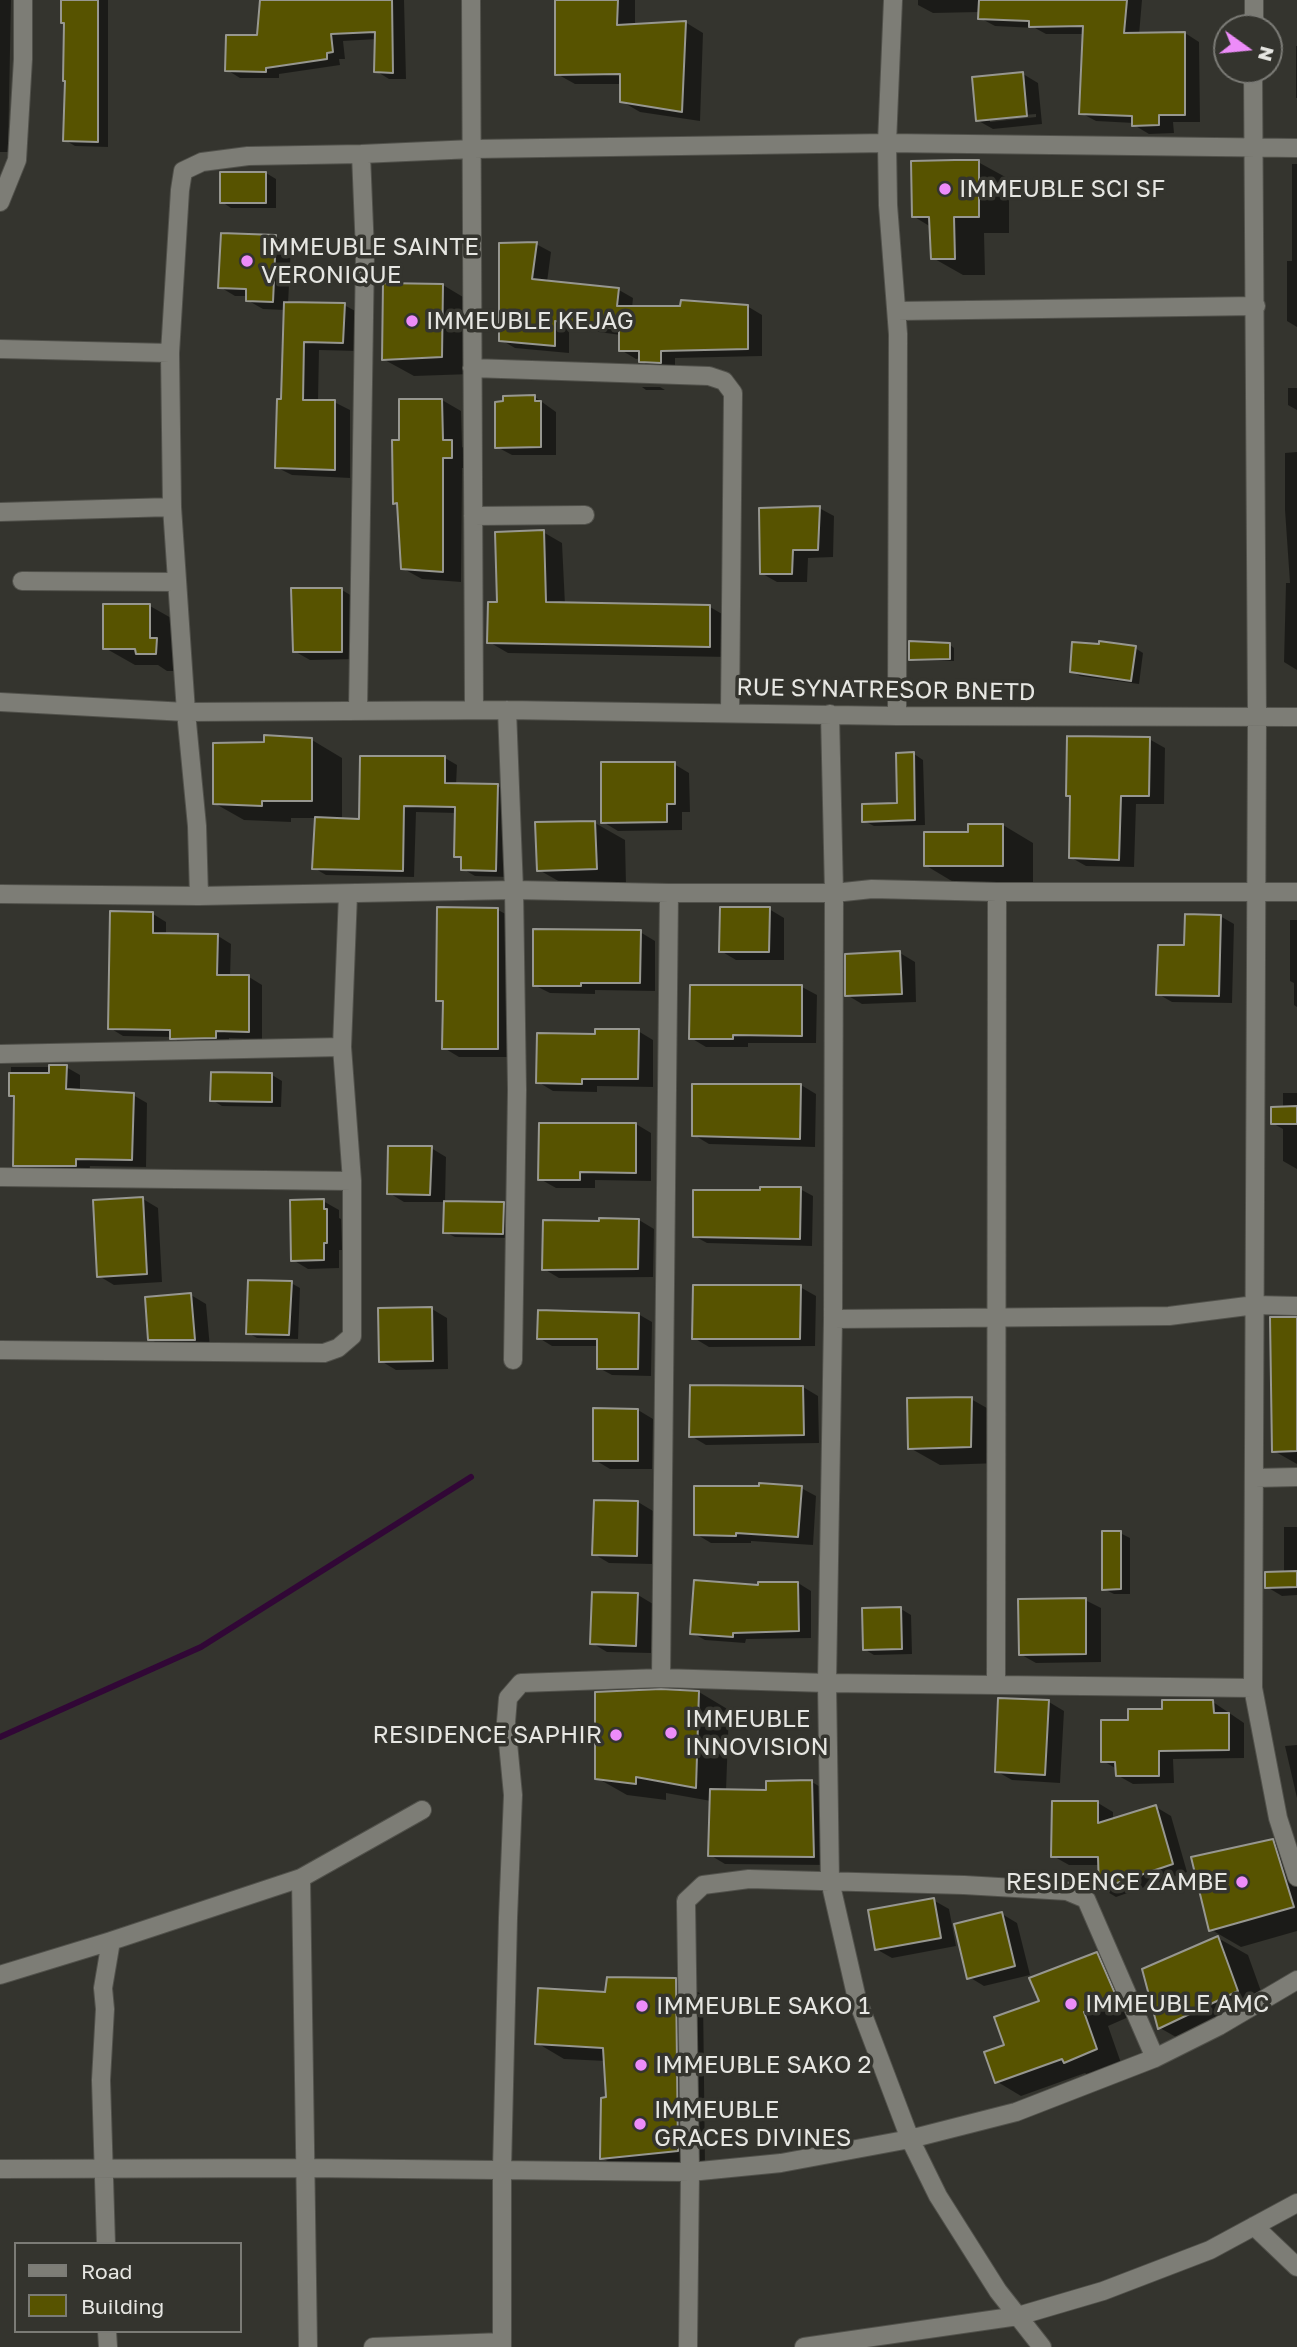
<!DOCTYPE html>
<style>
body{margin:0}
#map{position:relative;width:1297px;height:2347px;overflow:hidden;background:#34342e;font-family:"Golos Text",sans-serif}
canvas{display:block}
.legend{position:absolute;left:14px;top:2242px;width:228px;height:91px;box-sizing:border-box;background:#34342e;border:2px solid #7b7b76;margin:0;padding:9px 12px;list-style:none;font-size:21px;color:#e6e6e2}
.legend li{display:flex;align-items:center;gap:14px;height:35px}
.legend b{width:35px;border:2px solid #7b7b76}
.north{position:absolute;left:1213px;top:14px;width:70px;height:70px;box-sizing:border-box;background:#34342e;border:2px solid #7b7b76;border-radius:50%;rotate:105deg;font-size:19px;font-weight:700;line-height:28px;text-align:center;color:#e6e6e2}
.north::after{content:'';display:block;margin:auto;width:24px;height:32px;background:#ed8cf9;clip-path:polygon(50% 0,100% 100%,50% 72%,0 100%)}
</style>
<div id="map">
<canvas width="1297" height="2347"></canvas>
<ul class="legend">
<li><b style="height:9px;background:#7d7d76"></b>Road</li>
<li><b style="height:19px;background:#575300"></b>Building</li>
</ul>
<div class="north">N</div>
</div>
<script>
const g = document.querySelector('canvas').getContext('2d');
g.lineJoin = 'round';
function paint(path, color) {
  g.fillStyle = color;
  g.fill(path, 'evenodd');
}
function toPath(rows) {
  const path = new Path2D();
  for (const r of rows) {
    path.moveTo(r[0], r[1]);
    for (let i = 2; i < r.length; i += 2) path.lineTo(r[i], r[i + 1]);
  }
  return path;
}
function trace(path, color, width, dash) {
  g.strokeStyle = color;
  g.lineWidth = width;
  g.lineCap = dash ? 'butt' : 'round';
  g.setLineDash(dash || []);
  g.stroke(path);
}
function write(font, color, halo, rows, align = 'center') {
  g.font = font + ' "Golos Text",sans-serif';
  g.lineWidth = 7;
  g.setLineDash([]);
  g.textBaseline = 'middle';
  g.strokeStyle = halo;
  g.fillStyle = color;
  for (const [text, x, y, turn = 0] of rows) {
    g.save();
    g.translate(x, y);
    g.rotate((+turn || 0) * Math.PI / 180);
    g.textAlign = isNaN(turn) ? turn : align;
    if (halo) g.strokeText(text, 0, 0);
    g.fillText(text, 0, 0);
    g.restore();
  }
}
paint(toPath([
 [0,0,11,0,8,152,0,152],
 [63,0,108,0,108,147,75,146,65,140,66,23],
 [262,0,404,0,406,79,389,79,376,71,377,39,343,41,345,59,339,59,340,65,279,74,279,78,240,78,227,70,259,36],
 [557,0,635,0,635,26,685,22,703,33,700,121,640,112,621,101,621,84,575,84,557,74],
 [918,0,1142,0,1139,35,1185,33,1199,42,1200,122,1173,122,1174,133,1149,134,1134,125,1134,123,1096,121,1081,113,1084,34,1046,34,1035,28,995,26,980,18,980,12,933,13,918,5],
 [1296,46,1297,46,1297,98,1296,98],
 [1023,74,1038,83,1042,124,993,129,977,120],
 [1036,114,1036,117,990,122,990,118],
 [978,162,1009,179,1009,233,984,233,985,275,963,275,933,258,931,227,913,216],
 [1292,164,1297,164,1297,327,1287,321,1287,261,1292,261],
 [266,173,276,179,276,208,231,208,222,202],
 [275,237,291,246,288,304,344,305,359,313,358,351,319,350,318,401,334,402,350,410,350,478,292,475,276,467,283,401,285,310,263,309,247,300,248,296,235,296,220,287],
 [536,244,551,252,547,282,619,290,633,298,632,308,747,306,762,315,762,356,675,358,675,370,656,370,641,361,641,358,636,359,621,350,621,335,569,328,569,353,515,348,501,340],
 [443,285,473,303,472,374,414,376,383,359],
 [642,387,660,387,665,390,646,390],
 [1288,388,1297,388,1297,410,1288,405],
 [535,397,556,412,556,455,512,455,497,447],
 [442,400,461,411,462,447,471,453,471,468,462,468,461,582,422,579,402,568,399,505,394,503,401,442],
 [1297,452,1297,670,1284,662,1286,583,1290,583,1285,510,1285,453],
 [819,508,834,516,833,557,808,558,807,582,777,582,761,573],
 [543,532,562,543,565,605,710,607,729,618,728,657,508,653,489,642,499,603],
 [342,590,357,599,357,659,310,660,294,651],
 [150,606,180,623,186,671,167,671,158,665,135,665,105,648],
 [950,645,954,648,954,661,915,661,910,658],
 [1135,648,1143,653,1139,684,1080,676,1071,671],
 [1149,739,1165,748,1164,804,1136,804,1134,867,1086,866,1070,857,1072,797],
 [312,740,342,758,342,820,360,821,445,758,457,765,456,785,498,786,510,793,508,877,475,876,463,869,463,860,456,856,457,813,416,812,414,877,326,875,314,868,317,818,291,818,291,822,244,820,214,803],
 [914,754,923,760,925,825,874,826,864,821,899,805],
 [674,764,689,773,690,812,682,812,682,830,618,831,603,822],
 [595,823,625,840,626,885,569,887,539,870],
 [1003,825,1033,843,1033,882,955,883,925,865,970,834],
 [769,909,784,918,784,960,736,960,721,951],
 [498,910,513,918,513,1057,459,1057,444,1048,445,1004,438,1000],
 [153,914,166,922,166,935,218,936,231,944,230,977,249,977,262,985,262,1039,229,1038,229,1045,185,1046,172,1037,123,1036,110,1028],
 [1220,916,1234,924,1232,1003,1172,1002,1158,994,1186,947],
 [1290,920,1297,920,1297,1007,1294,1005,1294,983,1290,981],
 [640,932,655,941,655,991,595,990,595,994,550,993,534,985],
 [900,953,915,962,916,1002,862,1004,847,995],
 [802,987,817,995,816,1043,748,1043,748,1047,706,1047,691,1038],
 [638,1031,653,1040,653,1087,597,1086,597,1092,553,1091,538,1082,597,1035],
 [11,1067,66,1067,80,1075,80,1092,133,1095,147,1103,146,1167,90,1166,89,1174,29,1173,15,1165,16,1098,11,1095],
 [272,1075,282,1081,281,1107,222,1106,212,1100],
 [801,1085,816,1094,815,1147,709,1144,694,1135],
 [1283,1093,1297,1093,1297,1169,1283,1161,1283,1129,1272,1123,1283,1108],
 [636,1124,651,1133,651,1181,595,1180,595,1188,556,1188,540,1179],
 [431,1148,446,1157,445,1202,404,1202,389,1193],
 [800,1189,813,1196,812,1246,707,1243,694,1236,761,1192],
 [143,1199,158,1208,162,1282,114,1285,99,1276],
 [323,1201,339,1210,339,1218,341,1219,342,1250,339,1250,339,1268,308,1269,293,1260],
 [503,1204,513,1209,513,1238,455,1237,445,1232],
 [639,1220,654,1229,653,1277,559,1278,544,1269],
 [291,1283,300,1288,298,1339,257,1338,248,1333],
 [800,1287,816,1296,815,1346,709,1347,694,1338],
 [191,1295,206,1304,210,1348,165,1348,150,1339],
 [432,1309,447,1318,448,1369,396,1370,381,1361],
 [638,1314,652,1322,651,1376,612,1375,599,1368,599,1346,552,1346,539,1338],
 [1297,1319,1297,1464,1274,1451],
 [803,1387,818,1396,819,1443,706,1445,691,1436],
 [971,1399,1001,1416,1001,1463,940,1465,910,1448],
 [638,1410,653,1419,652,1469,610,1469,595,1460],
 [801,1488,816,1496,813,1545,751,1541,751,1543,711,1543,696,1534],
 [638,1502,653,1511,652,1564,609,1563,594,1554],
 [1284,1527,1297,1527,1297,1595,1282,1596,1267,1587,1284,1573],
 [1120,1533,1130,1538,1130,1594,1114,1594,1104,1589],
 [798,1583,811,1591,811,1638,746,1639,745,1643,705,1640,692,1633,760,1587],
 [638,1595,653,1604,651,1653,607,1652,592,1643],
 [1085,1600,1101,1608,1101,1662,1036,1663,1020,1654],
 [901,1609,911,1615,912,1654,874,1655,864,1649],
 [699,1692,729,1710,726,1791,768,1792,812,1782,827,1791,828,1865,725,1864,710,1855,711,1801,666,1793,666,1800,627,1795,597,1778],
 [1049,1702,1064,1711,1060,1783,1012,1780,996,1771],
 [1213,1702,1244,1723,1244,1758,1173,1759,1174,1783,1133,1784,1117,1775,1117,1769,1103,1761,1130,1722,1164,1711],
 [1297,1745,1297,1798,1285,1746],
 [1098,1803,1113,1812,1113,1820,1156,1807,1171,1816,1187,1872,1116,1897,1101,1888,1100,1865,1069,1865,1053,1856],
 [1273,1841,1297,1855,1297,1931,1241,1947,1210,1929],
 [933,1900,949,1909,956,1946,892,1958,876,1949],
 [1002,1914,1017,1923,1030,1975,984,1986,969,1977],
 [1218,1938,1248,1955,1267,2008,1190,2045,1160,2028],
 [1097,1954,1121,1968,1140,2012,1108,2026,1121,2063,1090,2076,1085,2073,1021,2096,996,2081,1006,2046,1041,2002],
 [675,1979,703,1995,705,2166,629,2173,602,2158,608,2099,606,2061,564,2059,537,2043,606,1994]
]), '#0007');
trace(toPath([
 [0,1737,201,1647,471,1477]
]), '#310736', 6);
const building = toPath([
 [61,0,98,0,98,142,63,141,65,81,63,81,64,23,61,23,61,0],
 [260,0,392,0,393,73,374,72,375,32,331,34,333,52,327,53,327,59,266,68,266,72,225,71,226,35,257,35,260,0],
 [555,0,618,0,617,25,686,21,682,112,620,102,620,74,555,75,555,0],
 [979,0,1127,0,1124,33,1185,32,1185,115,1159,115,1159,125,1132,126,1132,116,1079,114,1083,26,1029,27,1029,21,978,19,979,0],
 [1023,72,1027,116,976,121,972,77,1023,72],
 [955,160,979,160,979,217,954,217,955,259,931,259,929,217,912,217,911,161,955,160],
 [220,172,266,172,266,203,220,203,220,172],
 [221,233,276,235,273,302,246,301,246,289,218,288,221,233],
 [537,242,532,279,619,288,617,306,680,306,681,300,748,305,748,349,661,351,661,363,639,362,639,351,619,351,619,329,555,321,555,346,499,341,499,243,537,242],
 [383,283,443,284,442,357,382,360,383,283],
 [284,302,345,303,343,343,304,342,303,400,335,400,335,470,275,468,277,399,281,399,284,302],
 [535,395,535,401,541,401,541,447,495,448,495,402,503,401,503,396,535,395],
 [399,399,442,399,443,440,452,440,452,458,443,458,443,572,401,569,397,503,393,504,392,440,399,440,399,399],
 [820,506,818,550,793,550,792,574,760,574,759,508,820,506],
 [544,530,546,602,710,605,710,647,487,643,488,602,497,602,495,532,544,530],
 [291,588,342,588,342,652,293,652,291,588],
 [103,604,150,604,150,638,157,638,156,654,136,654,135,649,103,649,103,604],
 [909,641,950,643,950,659,909,660,909,641],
 [1099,641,1136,646,1131,681,1070,672,1072,642,1099,644,1099,641],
 [264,735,312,738,312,801,262,801,262,806,213,804,213,743,264,742,264,735],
 [1067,736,1150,737,1149,796,1121,796,1119,860,1069,858,1070,796,1066,796,1067,736],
 [914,752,915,820,862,822,862,804,897,803,896,753,914,752],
 [360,756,445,756,445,783,498,784,496,871,461,870,461,857,454,857,455,807,404,806,403,871,312,869,315,817,359,819,360,756],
 [601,762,675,762,675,804,667,804,667,822,601,823,601,762],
 [595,821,597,869,537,871,535,822,595,821],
 [968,824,1003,824,1003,866,924,866,924,832,968,832,968,824],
 [437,907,498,908,498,1049,442,1049,443,1001,436,1001,437,907],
 [720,907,770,907,769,952,719,952,720,907],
 [110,911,153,912,153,933,218,934,217,975,249,975,249,1032,216,1031,216,1038,170,1039,170,1030,108,1029,110,911],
 [1185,914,1221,915,1219,996,1156,995,1158,945,1184,945,1185,914],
 [533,929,641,930,640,983,581,983,581,986,533,986,533,929],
 [900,951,902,994,845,996,845,954,900,951],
 [690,985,802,985,802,1036,733,1035,733,1039,689,1039,690,985],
 [595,1029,639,1029,638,1079,582,1079,582,1084,536,1083,537,1033,595,1034,595,1029],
 [49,1065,67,1065,66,1089,134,1093,132,1160,76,1159,76,1166,13,1166,14,1096,9,1096,9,1073,49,1073,49,1065],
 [211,1072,272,1073,272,1102,210,1101,211,1072],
 [692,1084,801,1084,800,1139,692,1136,692,1084],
 [1297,1106,1297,1124,1271,1124,1271,1107,1297,1106],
 [539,1123,636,1123,636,1173,580,1172,580,1180,538,1180,539,1123],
 [388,1146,432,1146,430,1195,387,1194,388,1146],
 [760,1187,801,1187,800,1239,693,1237,693,1190,760,1190,760,1187],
 [143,1197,147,1274,97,1277,93,1200,143,1197],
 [324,1199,324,1209,327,1209,327,1243,324,1243,324,1260,291,1261,290,1200,324,1199],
 [444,1201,504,1202,503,1234,443,1233,444,1201],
 [599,1218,639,1219,638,1269,542,1270,543,1220,599,1221,599,1218],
 [248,1280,292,1281,289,1335,246,1334,248,1280],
 [693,1285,801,1285,800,1339,692,1339,693,1285],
 [191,1293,195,1340,148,1340,145,1297,191,1293],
 [432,1307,433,1361,379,1362,378,1308,432,1307],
 [538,1310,639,1313,638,1369,597,1369,597,1339,537,1339,538,1310],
 [1270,1317,1297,1317,1297,1451,1272,1452,1270,1317],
 [690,1385,803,1386,804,1435,689,1437,690,1385],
 [972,1397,971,1447,908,1449,907,1398,972,1397],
 [593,1408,638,1409,638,1461,593,1461,593,1408],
 [759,1483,802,1486,798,1537,736,1533,736,1536,694,1535,694,1486,759,1486,759,1483],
 [594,1500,638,1501,637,1556,592,1555,594,1500],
 [1102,1531,1121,1531,1121,1589,1102,1590,1102,1531],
 [1297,1571,1297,1587,1265,1588,1265,1572,1297,1571],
 [694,1580,758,1585,758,1582,798,1582,799,1631,733,1633,733,1637,690,1634,694,1580],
 [592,1592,638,1593,636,1646,590,1644,592,1592],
 [1086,1598,1086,1654,1019,1655,1018,1599,1086,1598],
 [901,1607,902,1649,863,1650,862,1608,901,1607],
 [661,1689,699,1691,696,1788,636,1777,636,1784,595,1779,595,1692,661,1689],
 [998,1698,1049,1700,1045,1775,995,1772,998,1698],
 [1162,1700,1213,1700,1214,1713,1229,1713,1229,1750,1159,1751,1159,1776,1116,1776,1115,1762,1101,1762,1101,1720,1128,1720,1128,1709,1162,1709,1162,1700],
 [812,1780,814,1857,708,1856,710,1789,766,1790,766,1781,812,1780],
 [1052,1801,1098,1801,1098,1823,1156,1805,1173,1864,1099,1889,1098,1857,1051,1857,1052,1801],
 [1273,1839,1294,1907,1209,1931,1191,1857,1273,1839],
 [934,1898,941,1938,875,1950,868,1910,934,1898],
 [1002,1912,1015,1966,967,1979,954,1924,1002,1912],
 [1218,1936,1238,1991,1158,2029,1142,1969,1218,1936],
 [1097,1952,1117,1998,1084,2012,1097,2049,1064,2063,1062,2059,995,2083,984,2052,1004,2045,994,2017,1039,2001,1029,1978,1097,1952],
 [607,1977,676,1978,678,2151,600,2159,601,2098,606,2097,603,2048,535,2044,538,1988,605,1992,607,1977]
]);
paint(building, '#575300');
trace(building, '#979790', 2);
const minor = toPath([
 [471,0,474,710],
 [893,0,887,143,888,205,898,334,897,716],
 [1254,28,1254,0],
 [1253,70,1257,718,1253,1688,1278,1818,1297,1877],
 [0,202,17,160,23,59,23,0],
 [897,311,1256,306],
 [0,349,170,353],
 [472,368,709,376,724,381,733,393,730,713],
 [0,512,172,507],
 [473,516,585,515],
 [22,581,177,582],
 [0,702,186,712,507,710,897,716,1297,717],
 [358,710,365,252,361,154],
 [507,710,514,890,517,1090,513,1360],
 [830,714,834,893,833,1319,827,1683,830,1881,857,1999,910,2139,938,2196,998,2291,1042,2347],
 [0,894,199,896,514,890,669,893,834,893,872,889,997,892,1297,892],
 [199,896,197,826,186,712,172,507,170,353,180,190,183,171,202,162,248,156,361,154,473,149,887,143,1297,148],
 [0,1054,342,1047],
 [0,1177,352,1181],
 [833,1319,1169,1316,1255,1305,1297,1306],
 [0,1350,324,1353,338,1348,352,1336,352,1181,342,1047,348,894],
 [1255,1478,1297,1477],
 [661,1678,669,893],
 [996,1685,997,892],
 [301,1878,308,2347],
 [0,1975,111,1941],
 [0,2169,305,2168,690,2172,781,2163,910,2139,1016,2112,1155,2058,1219,2026,1297,1980],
 [1254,2226,1297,2267],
 [106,2244,101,2080,105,2009,103,1988,111,1941,301,1878,422,1810],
 [107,2331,108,2347],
 [373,2347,502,2342],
 [502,2347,502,2169,508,1918,513,1795,506,1722,508,1698,521,1683,661,1678,827,1683,1253,1688],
 [688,2347,690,2172,686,1901,703,1885,749,1879,964,1885,1067,1891,1086,1899,1155,2058],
 [804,2347,1018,2316,1103,2291,1210,2250,1297,2203]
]);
trace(minor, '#51514b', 20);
trace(minor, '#7d7d76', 18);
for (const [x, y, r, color] of [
 [945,189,7,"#ed8cf9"],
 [247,261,7,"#ed8cf9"],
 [412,321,7,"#ed8cf9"],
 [671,1733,7,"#ed8cf9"],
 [616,1735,7,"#ed8cf9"],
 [1242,1882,7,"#ed8cf9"],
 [1071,2004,7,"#ed8cf9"],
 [642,2006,7,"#ed8cf9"],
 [641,2065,7,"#ed8cf9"],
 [640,2124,7,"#ed8cf9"]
]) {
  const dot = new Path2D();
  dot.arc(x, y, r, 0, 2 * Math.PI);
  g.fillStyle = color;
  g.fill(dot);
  trace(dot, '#34342e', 2.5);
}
write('24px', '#e6e6e2', '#34342e', [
 ["IMMEUBLE SCI SF",959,189],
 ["IMMEUBLE SAINTE",261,247],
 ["VERONIQUE",261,275],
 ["IMMEUBLE KEJAG",426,321],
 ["IMMEUBLE",685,1719],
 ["INNOVISION",685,1747],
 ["RESIDENCE SAPHIR",602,1735,"right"],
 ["RESIDENCE ZAMBE",1228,1882,"right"],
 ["IMMEUBLE AMC",1085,2004],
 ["IMMEUBLE SAKO 1",656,2006],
 ["IMMEUBLE SAKO 2",655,2065],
 ["IMMEUBLE",654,2110],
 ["GRACES DIVINES",654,2138]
], 'left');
write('24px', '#e6e6e2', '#34342e', [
 ["RUE SYNATRESOR BNETD",886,690,1]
]);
</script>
